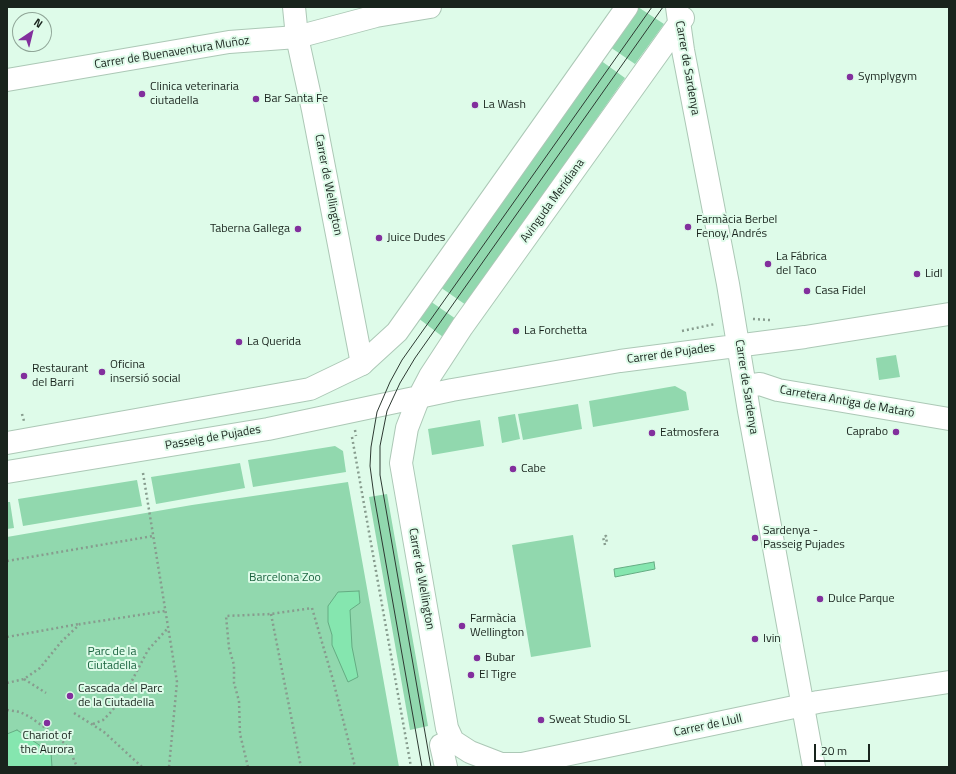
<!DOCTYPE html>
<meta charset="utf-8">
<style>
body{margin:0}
#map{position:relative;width:956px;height:774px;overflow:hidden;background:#defbe9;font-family:"Titillium Web",sans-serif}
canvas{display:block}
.frame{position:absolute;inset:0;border:8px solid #19241d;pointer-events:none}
.north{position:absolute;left:12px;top:12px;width:40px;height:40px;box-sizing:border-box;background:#defbe9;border:1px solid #8fa597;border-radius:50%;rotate:35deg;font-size:11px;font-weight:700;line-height:16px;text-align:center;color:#19241d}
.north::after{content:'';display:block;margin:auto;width:14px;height:18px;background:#822f9d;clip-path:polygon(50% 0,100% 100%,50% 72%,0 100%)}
.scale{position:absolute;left:814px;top:744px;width:56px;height:18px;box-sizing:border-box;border:2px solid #19241d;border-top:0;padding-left:5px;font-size:12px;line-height:14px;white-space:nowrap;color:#19241d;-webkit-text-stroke:3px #defbe9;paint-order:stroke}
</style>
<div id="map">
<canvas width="956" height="774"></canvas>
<div class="frame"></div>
<div class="north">N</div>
<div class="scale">20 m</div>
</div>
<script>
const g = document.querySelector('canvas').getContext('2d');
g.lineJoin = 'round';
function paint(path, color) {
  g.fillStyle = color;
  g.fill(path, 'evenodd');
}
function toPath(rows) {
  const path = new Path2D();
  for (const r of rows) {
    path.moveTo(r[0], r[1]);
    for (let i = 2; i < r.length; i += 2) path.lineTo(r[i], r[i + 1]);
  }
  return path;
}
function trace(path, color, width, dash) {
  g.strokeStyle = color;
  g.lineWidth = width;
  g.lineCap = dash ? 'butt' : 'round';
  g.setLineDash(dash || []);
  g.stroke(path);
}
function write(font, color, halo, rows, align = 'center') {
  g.font = font + ' "Titillium Web",sans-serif';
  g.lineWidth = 4;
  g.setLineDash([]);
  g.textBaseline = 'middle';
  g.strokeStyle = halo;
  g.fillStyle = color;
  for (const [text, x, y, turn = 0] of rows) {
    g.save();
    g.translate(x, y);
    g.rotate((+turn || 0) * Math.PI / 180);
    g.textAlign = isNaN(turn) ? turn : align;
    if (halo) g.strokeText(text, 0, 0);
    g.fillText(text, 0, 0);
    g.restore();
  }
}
paint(toPath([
 [638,7,664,24,635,64,610,47],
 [600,60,625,78,466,305,440,287],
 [430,301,456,319,443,337,418,318],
 [896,355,900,377,879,380,876,358],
 [675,386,686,392,689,410,593,427,589,401],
 [578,404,582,429,523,440,518,414],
 [515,414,520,439,502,443,498,417],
 [480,420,484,446,432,455,428,429],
 [335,446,343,451,346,472,253,487,248,460],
 [240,463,245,488,156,504,151,477],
 [137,480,142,506,23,526,18,499],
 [348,482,399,767,7,767,7,537,192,505],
 [387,494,428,726,410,730,369,497],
 [7,502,10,502,14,528,7,529],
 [573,535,591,647,531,657,512,545]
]), '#91d8ae');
const water = toPath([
 [654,562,655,569,615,577,614,569,654,562],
 [359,591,360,603,350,610,352,647,358,677,348,682,332,645,332,635,328,622,328,606,338,592,359,591],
 [17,730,51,753,52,767,7,767,7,734,17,730]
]);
paint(water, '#85e6af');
trace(water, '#65ac83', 1);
const street = toPath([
 [294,7,297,37,313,110,362,364],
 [746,386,760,384,778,390,949,419],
 [419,397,407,428,401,463,447,728,453,741,470,752,501,764,522,764,818,702,949,682],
 [446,767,441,745,453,741]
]);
const secondary = toPath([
 [677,7,683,50,728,284,749,411,814,767],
 [7,80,229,42,297,37,376,16,430,7],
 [419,397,430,376,462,327,683,18],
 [7,443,310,389,362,364,397,332,627,7],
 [7,472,268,429,452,390,620,361,805,337,949,314]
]);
trace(street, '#acc8b6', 24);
trace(secondary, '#acc8b6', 24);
trace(toPath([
 [753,319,770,320],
 [682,331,715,324],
 [22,414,24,421],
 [355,430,356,436],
 [352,437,411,767],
 [143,473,177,682,169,767],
 [605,545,603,537,606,536,607,544],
 [7,561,153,536],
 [271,614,301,767],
 [7,637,79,624],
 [24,679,46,693],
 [7,683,24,679,40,668,61,642,80,624,165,611],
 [7,710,20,712,30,717,58,737,69,748,77,767],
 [74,713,104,732,142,767],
 [93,724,103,720,111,712,125,694,148,650,168,628],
 [248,767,240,734,239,701,234,683,234,665,229,648,226,616,271,614,312,608,333,680,355,767]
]), '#879c8e', 2.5, [2, 3]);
trace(street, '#fff', 22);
trace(secondary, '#fff', 22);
trace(toPath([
 [422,767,374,496,370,466,371,447,377,412,390,382,402,360,652,7],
 [431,767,380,475,380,446,387,411,400,383,415,358,663,7]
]), '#2d3a32', 1);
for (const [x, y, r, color] of [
 [850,77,4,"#822f9d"],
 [142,94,4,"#822f9d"],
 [256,99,4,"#822f9d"],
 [475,105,4,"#822f9d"],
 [688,227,4,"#822f9d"],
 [298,229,4,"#822f9d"],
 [379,238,4,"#822f9d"],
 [768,264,4,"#822f9d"],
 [917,274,4,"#822f9d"],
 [807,291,4,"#822f9d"],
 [516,331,4,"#822f9d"],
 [239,342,4,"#822f9d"],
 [102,372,4,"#822f9d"],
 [24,376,4,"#822f9d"],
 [896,432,4,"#822f9d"],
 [652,433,4,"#822f9d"],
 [513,469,4,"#822f9d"],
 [755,538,4,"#822f9d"],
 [820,599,4,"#822f9d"],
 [462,626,4,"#822f9d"],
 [755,639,4,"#822f9d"],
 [477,658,4,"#822f9d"],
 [471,675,4,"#822f9d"],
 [70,696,4,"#822f9d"],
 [541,720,4,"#822f9d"],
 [47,723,4,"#822f9d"]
]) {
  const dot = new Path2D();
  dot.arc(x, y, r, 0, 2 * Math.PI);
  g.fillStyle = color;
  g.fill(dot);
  trace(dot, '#defbe9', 1.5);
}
write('12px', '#19241d', '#defbe9', [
 ["Carrer de Buenaventura Muñoz",172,53,-9],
 ["Carrer de Sardenya",687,68,80],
 ["Carrer de Wellington",328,185,79],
 ["Avinguda Meridiana",553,201,-54],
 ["Carrer de Pujades",671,354,-8],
 ["Carrer de Sardenya",746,387,81],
 ["Carretera Antiga de Mataró",847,402,10],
 ["Passeig de Pujades",213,438,-10],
 ["Carrer de Wellington",421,579,80],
 ["Carrer de Llull",708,726,-12]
]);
write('12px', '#19241d', '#defbe9', [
 ["Symplygym",858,77],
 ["Clinica veterinaria",150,87],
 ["ciutadella",150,101],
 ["Bar Santa Fe",264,99],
 ["La Wash",483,105],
 ["Farmàcia Berbel",696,220],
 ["Fenoy, Andrés",696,234],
 ["Taberna Gallega",290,229,"right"],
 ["Juice Dudes",387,238],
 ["La Fábrica",776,257],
 ["del Taco",776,271],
 ["Lidl",925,274],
 ["Casa Fidel",815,291],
 ["La Forchetta",524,331],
 ["La Querida",247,342],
 ["Oficina",110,365],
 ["insersió social",110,379],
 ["Restaurant",32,369],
 ["del Barri",32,383],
 ["Caprabo",888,432,"right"],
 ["Eatmosfera",660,433],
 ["Cabe",521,469],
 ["Sardenya -",763,531],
 ["Passeig Pujades",763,545],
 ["Dulce Parque",828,599],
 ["Farmàcia",470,619],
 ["Wellington",470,633],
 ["Ivin",763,639],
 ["Bubar",485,658],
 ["El Tigre",479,675],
 ["Cascada del Parc",78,689],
 ["de la Ciutadella",78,703],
 ["Sweat Studio SL",549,720],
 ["Chariot of",47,736,"center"],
 ["the Aurora",47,750,"center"]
], 'left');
write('12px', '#1c6440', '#defbe9', [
 ["Barcelona Zoo",285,578],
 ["Parc de la",112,652],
 ["Ciutadella",112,666]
]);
</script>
